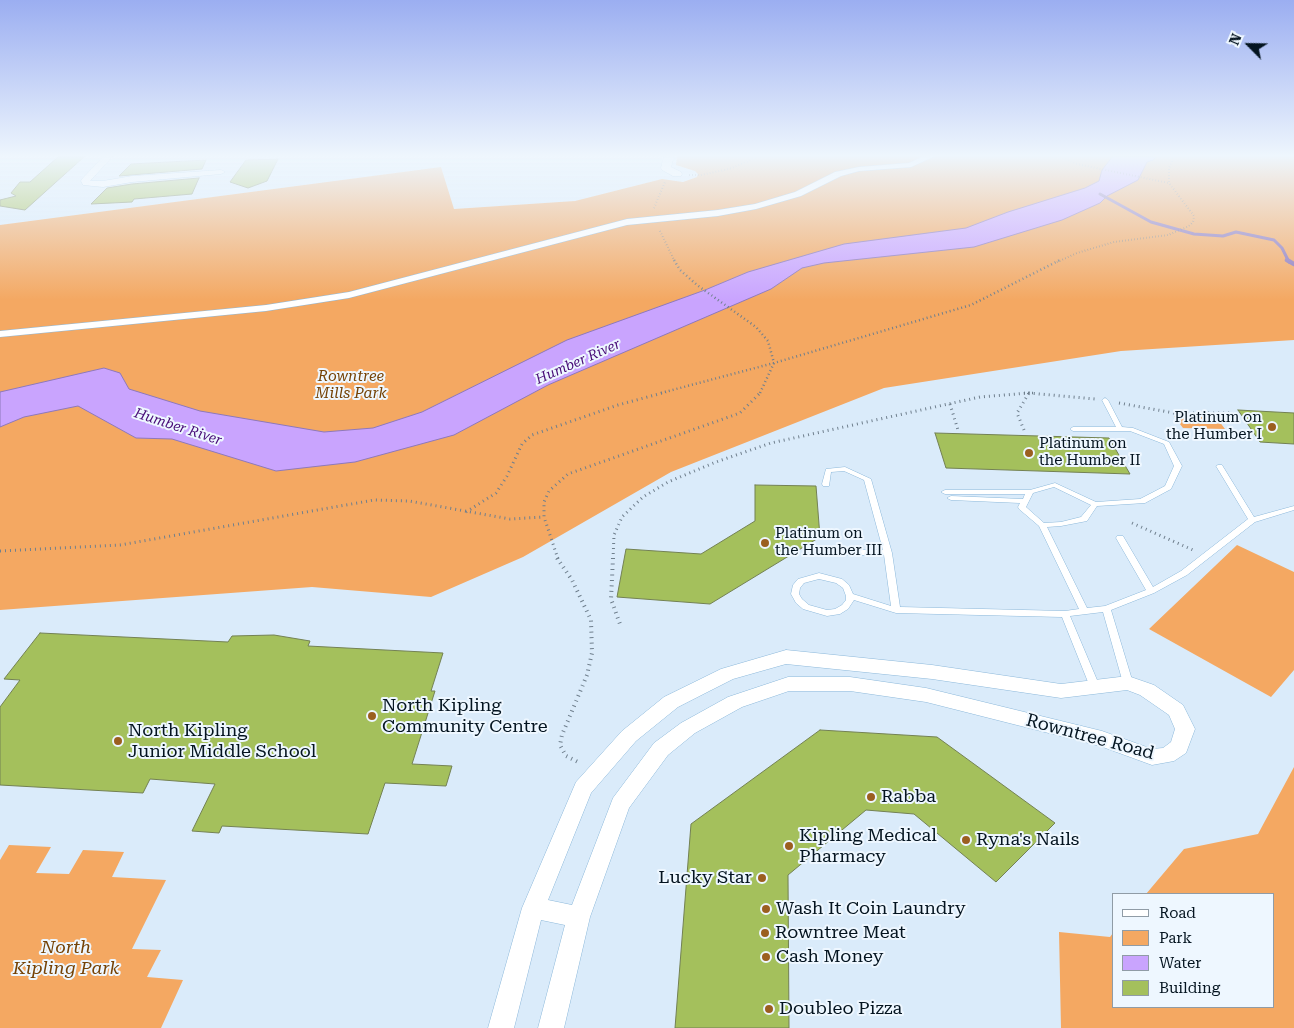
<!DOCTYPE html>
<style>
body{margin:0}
#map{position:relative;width:1294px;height:1028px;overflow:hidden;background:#daebfa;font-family:"Roboto Serif",serif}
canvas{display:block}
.legend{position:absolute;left:1112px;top:893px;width:162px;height:115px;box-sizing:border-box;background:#eef7ff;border:1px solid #909ca6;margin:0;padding:6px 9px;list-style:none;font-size:15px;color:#041420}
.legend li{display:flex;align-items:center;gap:10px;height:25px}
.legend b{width:25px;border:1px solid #909ca6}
.north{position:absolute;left:1224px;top:20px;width:50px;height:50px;-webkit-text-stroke:4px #eef7ff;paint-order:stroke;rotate:293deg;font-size:14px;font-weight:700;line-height:20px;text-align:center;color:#041420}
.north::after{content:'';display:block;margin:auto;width:18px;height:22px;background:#041420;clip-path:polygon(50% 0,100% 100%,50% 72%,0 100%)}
</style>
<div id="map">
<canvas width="1294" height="1028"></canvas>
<ul class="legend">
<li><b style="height:6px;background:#fff"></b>Road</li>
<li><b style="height:14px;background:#f4a862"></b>Park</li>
<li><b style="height:14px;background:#c9a4fe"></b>Water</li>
<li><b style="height:14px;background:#a4c05c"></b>Building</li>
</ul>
<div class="north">N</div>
</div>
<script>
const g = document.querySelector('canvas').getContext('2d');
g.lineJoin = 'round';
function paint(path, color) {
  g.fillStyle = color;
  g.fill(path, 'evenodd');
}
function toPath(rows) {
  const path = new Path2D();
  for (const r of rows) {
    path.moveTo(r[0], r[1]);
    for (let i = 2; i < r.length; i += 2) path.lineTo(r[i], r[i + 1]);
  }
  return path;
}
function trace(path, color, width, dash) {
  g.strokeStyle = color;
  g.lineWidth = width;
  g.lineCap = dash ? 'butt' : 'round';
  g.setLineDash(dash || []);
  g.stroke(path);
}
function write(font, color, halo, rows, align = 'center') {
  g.font = font + ' "Roboto Serif",serif';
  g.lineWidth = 4;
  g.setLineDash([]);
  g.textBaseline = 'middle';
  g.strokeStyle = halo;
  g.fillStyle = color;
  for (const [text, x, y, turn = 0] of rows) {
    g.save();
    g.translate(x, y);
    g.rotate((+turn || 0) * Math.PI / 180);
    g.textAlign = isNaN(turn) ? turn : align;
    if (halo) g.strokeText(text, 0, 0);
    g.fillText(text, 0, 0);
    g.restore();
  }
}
paint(toPath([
 [677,156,1294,156,1294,340,1121,351,884,388,671,472,523,557,431,597,312,587,0,610,0,225,441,167,454,209,575,201,662,179,683,182,697,177,698,174,695,171,676,165],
 [1174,416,1216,417,1225,429,1183,428],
 [1237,545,1294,572,1294,670,1271,697,1149,629],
 [1294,767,1294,1028,1061,1028,1059,932,1110,937,1113,933,1113,1007,1273,1007,1273,894,1146,894,1184,849,1258,834],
 [9,845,51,847,36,873,69,874,83,850,124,852,112,877,166,880,132,949,161,950,147,977,183,980,161,1028,0,1028,0,860]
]), '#f4a862');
const water = toPath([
 [1113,156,1156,157,1153,160,1147,162,1138,180,1107,196,1100,203,1062,220,974,247,824,263,802,268,771,289,548,385,454,435,355,462,276,471,172,439,136,438,78,406,24,417,0,427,0,392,104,368,120,373,129,389,200,411,324,432,373,428,422,412,567,340,705,290,748,272,844,244,966,228,1008,212,1085,188,1099,181,1102,170,1113,156]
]);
paint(water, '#c9a4fe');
trace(water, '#8e79bb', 1);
trace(toPath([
 [1100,194,1151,222,1194,234,1223,236,1236,232,1274,240,1282,248,1289,262]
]), '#8e79bb', 3);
trace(toPath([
 [1287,260,1294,264]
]), '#8e79bb', 4.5);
const building = toPath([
 [59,156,85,156,25,210,0,206,0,200,16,196,11,193,20,182,30,182,59,156],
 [278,159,267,181,248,188,230,182,246,160,278,159],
 [206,160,202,169,119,176,131,164,206,160],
 [199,178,192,194,134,199,132,202,91,204,107,188,132,184,199,178],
 [1238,410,1294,413,1294,444,1260,442,1238,410],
 [935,433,1109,438,1130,474,946,468,935,433],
 [755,485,816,486,820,537,710,604,617,597,626,549,701,554,755,521,755,485],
 [40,633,228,642,232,636,274,635,310,641,308,646,443,653,431,691,435,691,412,764,452,766,446,786,385,783,368,834,222,826,219,833,192,831,215,784,150,779,143,793,0,785,0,707,20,680,4,679,40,633],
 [820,730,937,737,1055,823,996,882,914,814,866,810,788,875,789,1028,675,1028,691,824,820,730]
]);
paint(building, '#a4c05c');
trace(building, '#738153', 1);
const service = toPath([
 [1105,398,1108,400,1122,427,1133,428,1169,442,1182,466,1171,489,1145,503,1097,506,1087,521,1061,526,1047,527,1087,608,1105,606,1146,590,1116,538,1117,536,1123,536,1153,587,1181,571,1248,519,1216,466,1218,465,1222,465,1254,517,1294,506,1294,510,1255,522,1187,575,1154,593,1111,610,1133,683,1131,685,1128,686,1125,685,1123,683,1103,612,1070,616,1100,687,1098,689,1095,690,1092,689,1090,687,1062,617,896,613,854,600,848,609,840,614,827,616,803,609,796,603,791,594,793,585,798,579,819,573,842,579,849,585,853,594,891,606,884,555,832,555,828,552,832,549,883,550,864,480,844,471,831,472,829,486,823,486,822,484,826,469,845,467,871,479,892,553,900,607,1065,611,1079,609,1039,526,1019,509,1018,507,1020,503,951,500,947,498,951,496,1023,499,1025,494,945,494,941,492,945,490,1030,490,1055,483,1096,502,1140,499,1165,486,1174,466,1164,444,1130,431,1073,431,1070,429,1073,427,1116,427,1102,400,1105,398],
 [1054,487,1091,505,1081,517,1061,522,1044,523,1026,507,1033,493,1054,487],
 [819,579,836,583,843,588,846,596,846,600,842,605,835,609,827,610,809,605,802,599,799,594,800,588,804,583,819,579]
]);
const minor = toPath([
 [104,156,113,156,90,181,103,181,132,176,221,170,225,172,221,174,132,182,103,187,83,185,81,181,82,179,104,156],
 [924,156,935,156,911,167,859,171,841,176,801,196,756,209,718,216,627,225,349,298,266,311,0,337,0,331,266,305,349,292,627,219,718,210,755,204,795,192,835,172,859,167,909,163,924,156],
 [786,650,932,665,1061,684,1128,676,1154,685,1183,705,1195,729,1186,753,1174,761,1152,765,1100,746,926,702,850,691,789,691,742,707,695,733,668,755,629,808,590,917,564,1028,538,1028,565,925,541,920,514,1028,488,1028,522,908,576,782,622,731,664,697,721,669,786,650],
 [786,664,932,679,1061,698,1127,690,1140,695,1169,715,1175,729,1171,742,1163,748,1152,749,1102,731,926,688,850,677,788,677,728,697,681,723,654,743,613,798,572,905,548,900,591,793,636,741,678,707,733,679,786,664]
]);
const tertiary = toPath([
 [664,156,674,156,671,167,681,172,682,174,681,176,673,176,662,170,661,168,664,156]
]);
trace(service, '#8cb8da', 1);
trace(minor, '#8cb8da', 1);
trace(tertiary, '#8cb8da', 1);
trace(toPath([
 [1060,156,1077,164,1169,183],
 [689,175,701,175,729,169,760,156],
 [654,208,665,182],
 [660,231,675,262],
 [1057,262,1077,253,1114,242,1168,235,1189,226,1193,222,1194,216,1169,183,1169,168,1175,156]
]), '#6f7f8d', 2, [0.5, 2.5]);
trace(toPath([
 [674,260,680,270,697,285,756,327,768,341,774,363,760,393],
 [661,393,774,363,971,305,1060,260],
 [1024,393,1034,393]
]), '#6f7f8d', 2.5, [1, 3]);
trace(toPath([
 [1119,403,1174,413,1230,413],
 [950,404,958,430],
 [1024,430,1017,413,1029,393],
 [466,512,496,493,507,476,522,444,532,435,618,405,666,392],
 [1132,523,1193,550],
 [0,551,120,545,374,500,409,501,510,519,544,517],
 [558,559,544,517,544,502,549,491,568,474,740,413,761,392],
 [613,559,614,535,622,517,643,497,668,482,716,462,771,443,980,397,1029,393,1095,399]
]), '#6f7f8d', 3, [1, 4]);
trace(toPath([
 [557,558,572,580,591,620,592,653,587,675,562,735,560,745,566,756,580,763],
 [613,558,611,599,621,627]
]), '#6f7f8d', 4, [1, 4.5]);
paint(service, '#fff');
paint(minor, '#fff');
paint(tertiary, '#fff');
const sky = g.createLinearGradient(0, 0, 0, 300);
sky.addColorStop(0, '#9baef1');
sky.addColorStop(0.52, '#eef6fd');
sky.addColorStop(1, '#eef6fd00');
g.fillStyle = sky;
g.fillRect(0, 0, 1294, 300);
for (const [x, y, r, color] of [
 [1272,427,5,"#9b5f20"],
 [1029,453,5,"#9b5f20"],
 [765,543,5,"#9b5f20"],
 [372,716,5,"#9b5f20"],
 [118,741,5,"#9b5f20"],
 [871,797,5,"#9b5f20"],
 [966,840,5,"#9b5f20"],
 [789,846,5,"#9b5f20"],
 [762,878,5,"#9b5f20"],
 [766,909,5,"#9b5f20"],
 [765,933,5,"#9b5f20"],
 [766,957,5,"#9b5f20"],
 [769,1009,5,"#9b5f20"]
]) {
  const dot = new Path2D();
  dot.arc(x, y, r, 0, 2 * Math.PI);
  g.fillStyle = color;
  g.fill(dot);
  trace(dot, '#eef7ff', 2);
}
write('italic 14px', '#470b77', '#eef7ff', [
 ["Humber River",578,362,-24],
 ["Humber River",178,427,18]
]);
write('italic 15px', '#754205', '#eef7ff', [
 ["Rowntree",351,377],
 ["Mills Park",351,394]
]);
write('15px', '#041420', '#eef7ff', [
 ["Platinum on",1262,418,"right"],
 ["the Humber I",1262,435,"right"],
 ["Platinum on",1039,444],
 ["the Humber II",1039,461],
 ["Platinum on",775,534],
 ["the Humber III",775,551]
], 'left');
write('18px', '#041420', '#eef7ff', [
 ["North Kipling",382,706],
 ["Community Centre",382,727],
 ["North Kipling",128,731],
 ["Junior Middle School",128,752],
 ["Rabba",881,797],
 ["Kipling Medical",799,836],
 ["Pharmacy",799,857],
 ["Ryna's Nails",976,840],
 ["Lucky Star",752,878,"right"],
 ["Wash It Coin Laundry",776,909],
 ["Rowntree Meat",775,933],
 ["Cash Money",776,957],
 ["Doubleo Pizza",779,1009]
], 'left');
write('18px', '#041420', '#eef7ff', [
 ["Rowntree Road",1090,737,15]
]);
write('italic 18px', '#754205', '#eef7ff', [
 ["North",66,948],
 ["Kipling Park",66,969]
]);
</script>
